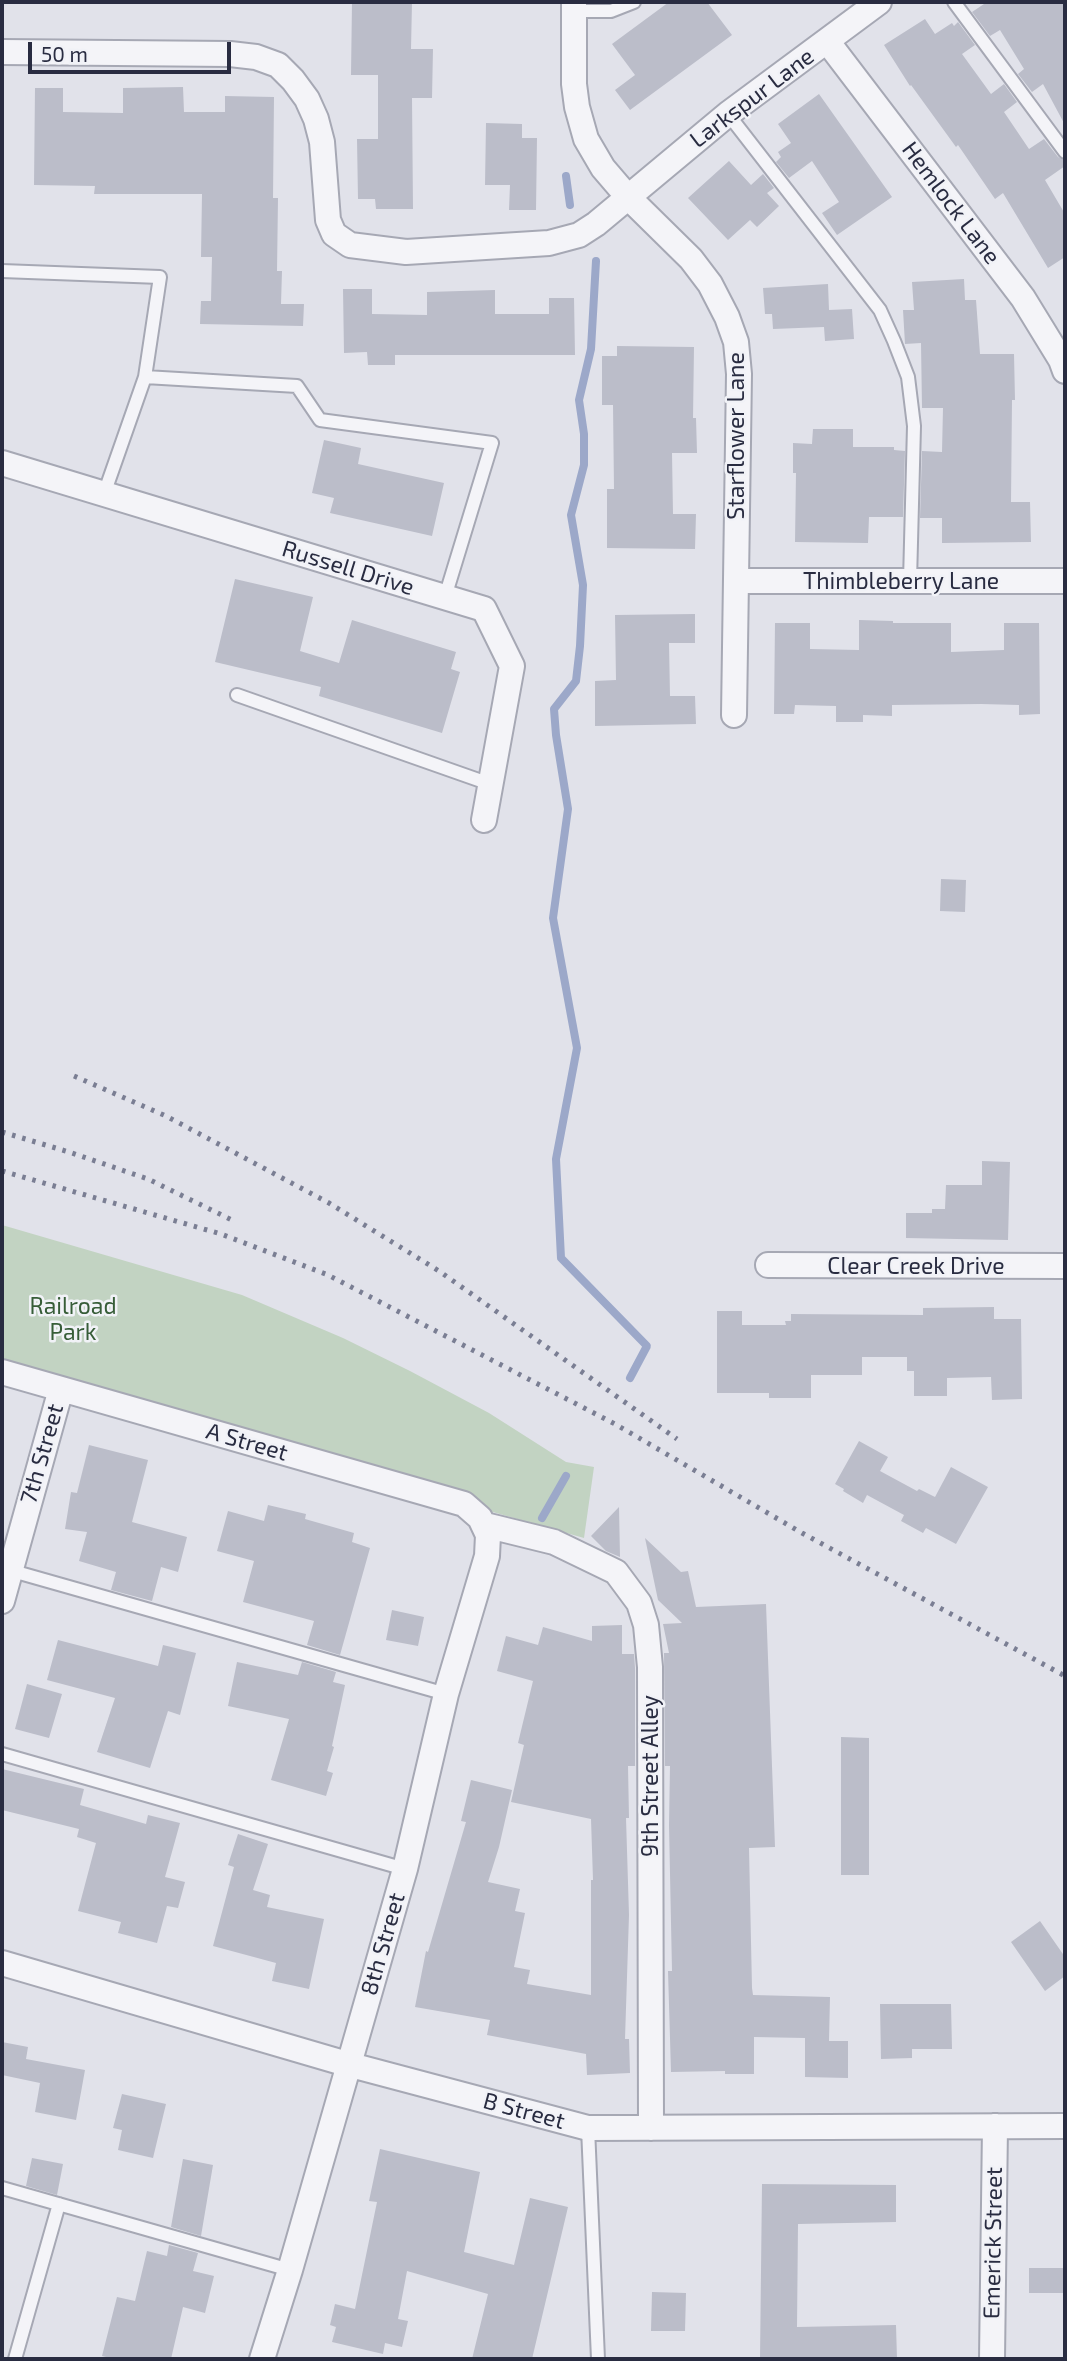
<!DOCTYPE html>
<style>
body{margin:0}
#map{position:relative;width:1067px;height:2361px;overflow:hidden;background:#e1e2ea;font-family:"Exo 2",sans-serif}
canvas{display:block}
.frame{position:absolute;inset:0;border:4px solid #292c41;pointer-events:none}
.scale{position:absolute;left:28px;top:42px;width:203px;height:32px;box-sizing:border-box;border:4px solid #292c41;border-top:0;padding-left:9px;font-size:21px;line-height:24px;white-space:nowrap;color:#292c41;-webkit-text-stroke:5px #f1f2f7;paint-order:stroke}
</style>
<div id="map">
<canvas width="1067" height="2361"></canvas>
<div class="frame"></div>
<div class="scale">50 m</div>
</div>
<script>
const g = document.querySelector('canvas').getContext('2d');
g.lineJoin = 'round';
function paint(path, color) {
  g.fillStyle = color;
  g.fill(path, 'evenodd');
}
function toPath(rows) {
  const path = new Path2D();
  for (const r of rows) {
    path.moveTo(r[0], r[1]);
    for (let i = 2; i < r.length; i += 2) path.lineTo(r[i], r[i + 1]);
  }
  return path;
}
function trace(path, color, width, dash) {
  g.strokeStyle = color;
  g.lineWidth = width;
  g.lineCap = dash ? 'butt' : 'round';
  g.setLineDash(dash || []);
  g.stroke(path);
}
function write(font, color, halo, rows, align = 'center') {
  g.font = font + ' "Exo 2",sans-serif';
  g.lineWidth = 5;
  g.setLineDash([]);
  g.textBaseline = 'middle';
  g.strokeStyle = halo;
  g.fillStyle = color;
  for (const [text, x, y, turn = 0] of rows) {
    g.save();
    g.translate(x, y);
    g.rotate((+turn || 0) * Math.PI / 180);
    g.textAlign = isNaN(turn) ? turn : align;
    if (halo) g.strokeText(text, 0, 0);
    g.fillText(text, 0, 0);
    g.restore();
  }
}
paint(toPath([
 [2,1225,242,1295,343,1338,410,1371,489,1413,566,1462,594,1467,584,1538,2,1372]
]), '#c2d3c2');
trace(toPath([
 [566,176,570,205],
 [596,261,591,349,579,400,584,434,584,465,571,515,583,585,580,646,576,681,554,709,556,735,568,809,553,918,577,1048,556,1159,561,1258,647,1346,630,1378],
 [542,1518,566,1476]
]), '#9ca8c9', 8);
paint(toPath([
 [352,2,412,2,411,49,433,49,432,98,412,98,413,209,376,209,375,199,358,199,357,139,378,139,378,75,351,75],
 [669,2,707,2,732,35,630,110,615,90,635,75,612,44],
 [987,2,1065,2,1065,125,1043,84,1032,92,1018,74,1024,69,1000,30,990,36,972,12],
 [925,19,935,34,952,23,954,26,958,22,975,45,962,54,991,94,1004,84,1017,102,1004,112,1029,149,1044,139,1058,157,1065,161,1065,166,1045,180,1065,214,1065,257,1048,268,1003,193,995,199,958,145,956,147,911,85,910,86,884,45],
 [183,87,184,112,225,112,225,96,274,97,273,198,278,198,277,271,282,271,281,304,304,304,303,326,200,324,201,301,211,301,212,257,201,257,202,194,94,194,95,186,34,185,35,88,63,88,63,112,123,113,123,88],
 [819,94,892,197,837,235,822,213,839,202,812,161,789,178,776,162,781,157,778,152,791,143,778,124],
 [486,123,522,124,522,138,537,138,536,210,509,210,510,185,485,185],
 [729,161,751,185,763,174,774,188,767,193,779,206,757,227,750,220,728,240,688,198],
 [964,279,965,300,976,300,980,354,1014,354,1015,400,1012,400,1011,502,1030,502,1031,542,942,543,942,518,920,518,922,451,942,452,943,408,922,408,921,343,905,344,903,310,914,310,912,282],
 [828,284,829,310,852,309,854,339,825,341,824,327,773,329,772,314,765,314,763,288],
 [343,289,372,289,372,314,427,315,427,292,495,290,495,314,549,314,549,298,574,298,575,355,395,355,395,365,368,365,367,352,344,353],
 [617,346,694,347,693,418,696,418,697,453,672,453,673,514,696,514,695,549,607,548,607,489,614,489,613,405,602,405,602,356,617,356],
 [813,429,853,429,853,447,894,447,894,450,905,451,903,517,869,517,868,543,795,542,796,473,793,473,793,443,812,444],
 [324,440,361,448,358,464,444,483,432,536,330,513,334,498,312,493],
 [235,579,313,597,300,651,339,663,352,620,456,652,451,669,460,672,442,733,319,696,321,687,215,662],
 [695,614,695,643,669,643,670,696,695,696,696,724,595,726,595,681,616,680,615,615],
 [859,620,893,621,893,623,951,623,951,652,1004,650,1004,623,1039,623,1040,714,1019,715,1019,705,981,704,892,705,892,716,863,715,863,722,836,722,836,706,795,705,794,714,774,714,775,623,810,623,810,649,859,650],
 [941,879,966,880,965,912,940,911],
 [982,1161,1010,1162,1008,1240,906,1238,906,1213,932,1213,932,1209,945,1209,946,1185,982,1185],
 [994,1307,994,1319,1021,1319,1022,1399,992,1400,991,1377,947,1378,947,1396,914,1396,914,1371,907,1371,907,1357,862,1357,862,1375,811,1375,811,1398,769,1398,769,1393,717,1393,717,1311,742,1311,742,1325,786,1325,785,1321,791,1321,791,1314,923,1315,923,1308],
 [859,1441,888,1457,880,1471,917,1491,919,1489,935,1497,951,1467,988,1487,956,1544,926,1528,923,1533,901,1521,904,1515,867,1495,863,1503,843,1491,844,1489,835,1484],
 [89,1445,148,1460,132,1522,187,1537,178,1572,161,1567,152,1601,111,1590,116,1572,79,1561,87,1532,65,1529,71,1492,77,1493],
 [268,1505,306,1514,305,1519,354,1533,352,1542,370,1548,340,1655,307,1645,314,1621,243,1602,254,1561,217,1551,228,1511,264,1521],
 [619,1507,620,1557,606,1551,591,1536],
 [645,1538,681,1572,688,1571,696,1607,766,1604,775,1847,749,1848,752,1988,753,1995,830,1997,829,2041,848,2041,848,2078,805,2077,805,2038,754,2037,754,2074,725,2074,725,2071,671,2072,668,1971,672,1971,669,1825,670,1766,665,1766,664,1653,669,1653,663,1624,682,1623,658,1600],
 [392,1610,424,1617,418,1646,386,1640],
 [622,1625,622,1654,634,1654,635,1668,635,1766,628,1766,629,1818,626,1818,629,1915,625,2039,629,2039,630,2073,587,2075,586,2054,487,2035,490,2020,415,2007,426,1951,428,1952,466,1822,461,1821,471,1780,512,1790,499,1847,488,1882,520,1889,515,1911,525,1913,514,1967,530,1970,527,1984,591,1995,591,1880,593,1880,591,1819,511,1802,524,1745,518,1743,533,1681,497,1671,506,1636,538,1645,543,1627,592,1641,592,1626],
 [58,1640,158,1666,163,1645,196,1653,180,1715,168,1711,150,1768,97,1752,115,1698,47,1680],
 [237,1662,298,1675,302,1662,336,1672,333,1682,345,1685,332,1746,334,1747,327,1771,333,1773,326,1796,271,1780,289,1719,228,1706],
 [27,1684,62,1694,49,1738,15,1729],
 [841,1737,869,1738,869,1875,841,1875],
 [2,1769,84,1789,80,1805,146,1824,148,1815,180,1823,165,1877,185,1882,178,1908,167,1906,157,1943,118,1933,121,1922,78,1911,96,1843,77,1837,79,1829,2,1810],
 [238,1834,268,1844,253,1890,270,1895,267,1907,324,1919,309,1989,272,1981,276,1963,213,1946,234,1867,228,1865],
 [1040,1921,1065,1957,1065,1976,1045,1991,1011,1942],
 [880,2004,951,2004,952,2049,912,2049,912,2058,881,2059],
 [2,2042,28,2047,26,2059,85,2070,76,2120,35,2112,40,2083,2,2075],
 [122,2094,166,2104,153,2158,118,2150,122,2130,113,2128],
 [380,2149,480,2172,464,2252,514,2265,530,2198,568,2207,532,2359,472,2359,488,2294,407,2271,398,2319,408,2321,402,2347,385,2343,383,2354,332,2342,336,2327,330,2325,335,2304,355,2309,377,2202,369,2201],
 [32,2158,63,2164,57,2195,26,2186],
 [183,2159,213,2165,201,2236,171,2227],
 [762,2184,896,2185,896,2222,798,2224,797,2327,896,2325,897,2359,760,2359],
 [169,2245,198,2253,193,2271,214,2276,205,2313,183,2307,171,2359,114,2359,102,2356,117,2297,135,2301,147,2251,167,2256],
 [1029,2268,1065,2268,1065,2293,1029,2293],
 [652,2292,686,2293,685,2331,651,2331]
]), '#bbbdc9');
const service = toPath([
 [954,2,1065,152],
 [574,11,611,11,634,2],
 [728,114,880,310,894,341,908,377,914,426,910,581],
 [2,271,160,277,145,377,297,386,320,420,492,443,445,597],
 [104,494,145,377],
 [237,695,490,784],
 [9,1570,446,1694],
 [2,1754,405,1869],
 [588,2128,598,2359],
 [2,2188,290,2270],
 [15,2359,59,2204]
]);
const minor = toPath([
 [574,2,574,84,577,107,586,139,603,168,627,196,691,259,710,284,727,317,736,342,739,374,734,715],
 [827,41,1023,298,1061,360,1065,371],
 [2,52,230,54,256,57,278,65,293,80,307,99,316,119,322,142,328,220,334,234,350,245,406,252,549,243,579,235,596,224,728,114,879,2],
 [2,463,484,609,512,666,484,820],
 [737,581,1065,581],
 [768,1265,1065,1266],
 [2,1372,464,1504,480,1518,488,1535,487,1556,446,1694,405,1869,290,2270,262,2359],
 [485,1525,554,1542,616,1572,639,1603,646,1625,650,1667,651,2128],
 [2,1601,61,1389],
 [2,1963,347,2064,588,2128,1065,2126],
 [992,2359,995,2126]
]);
trace(service, '#a6a8b4', 16);
trace(minor, '#a6a8b4', 28);
trace(service, '#f4f4f8', 12);
trace(minor, '#f4f4f8', 24);
trace(toPath([
 [74,1076,166,1116,329,1203,439,1271,677,1439],
 [2,1132,69,1152,148,1179,232,1220],
 [2,1171,221,1234,328,1275,615,1424,802,1533,1065,1676]
]), '#7a7e93', 5, [3.5, 7]);
write('23px', '#292c41', '#f1f2f7', [
 ["Larkspur Lane",752,98,-37],
 ["Hemlock Lane",951,203,53],
 ["Starflower Lane",736,436,-90],
 ["Russell Drive",348,568,17],
 ["Thimbleberry Lane",901,581],
 ["Clear Creek Drive",916,1266],
 ["A Street",247,1442,16],
 ["7th Street",42,1454,-74],
 ["9th Street Alley",650,1776,-90],
 ["8th Street",383,1944,-74],
 ["B Street",524,2111,15],
 ["Emerick Street",993,2243,-89]
]);
write('23px', '#375d38', '#f1f2f7', [
 ["Railroad",73,1306],
 ["Park",73,1332]
]);
</script>
